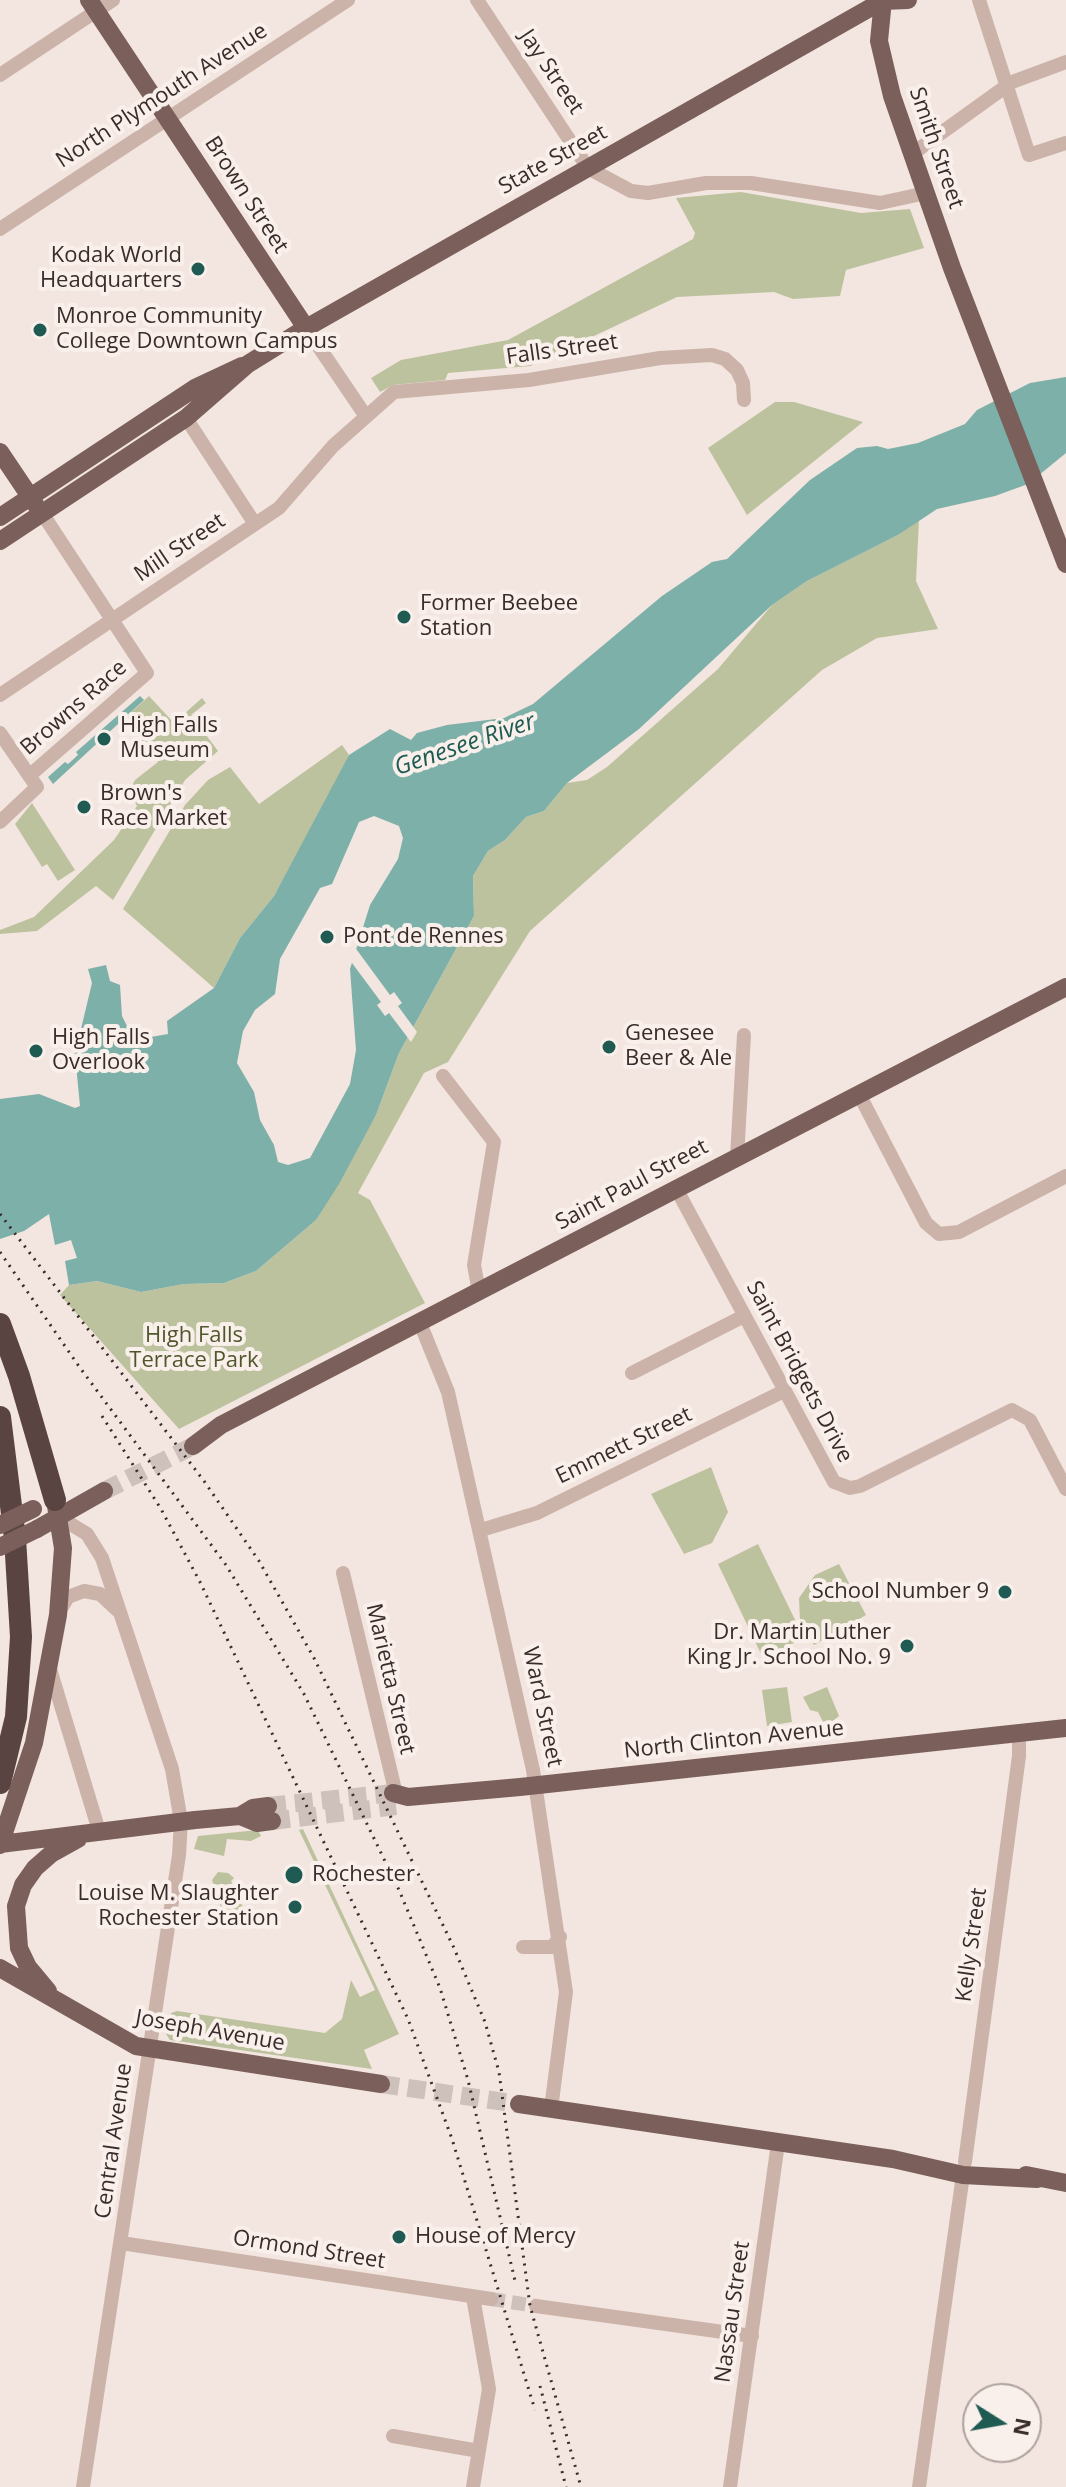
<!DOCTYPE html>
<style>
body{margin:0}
#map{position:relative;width:1066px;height:2487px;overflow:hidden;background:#f3e5df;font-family:"Open Sans",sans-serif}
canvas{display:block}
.north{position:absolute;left:962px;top:2383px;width:80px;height:80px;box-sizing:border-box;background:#faf0eb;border:2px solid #ada29e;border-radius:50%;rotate:101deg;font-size:22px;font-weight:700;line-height:32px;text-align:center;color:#392c2a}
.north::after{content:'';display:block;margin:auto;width:28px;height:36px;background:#1f5b53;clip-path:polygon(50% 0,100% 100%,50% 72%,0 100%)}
</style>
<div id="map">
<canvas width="1066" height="2487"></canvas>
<div class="north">N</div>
</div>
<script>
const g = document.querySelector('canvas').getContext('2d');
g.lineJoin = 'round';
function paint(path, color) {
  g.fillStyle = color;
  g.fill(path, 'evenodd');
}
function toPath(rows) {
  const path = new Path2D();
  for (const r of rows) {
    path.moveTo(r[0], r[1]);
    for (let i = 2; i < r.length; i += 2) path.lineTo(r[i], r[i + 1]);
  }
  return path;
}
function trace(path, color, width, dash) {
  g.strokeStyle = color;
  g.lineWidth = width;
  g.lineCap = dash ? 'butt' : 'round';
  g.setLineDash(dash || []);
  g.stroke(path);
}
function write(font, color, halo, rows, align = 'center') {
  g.font = font + ' "Open Sans",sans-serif';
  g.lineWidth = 8;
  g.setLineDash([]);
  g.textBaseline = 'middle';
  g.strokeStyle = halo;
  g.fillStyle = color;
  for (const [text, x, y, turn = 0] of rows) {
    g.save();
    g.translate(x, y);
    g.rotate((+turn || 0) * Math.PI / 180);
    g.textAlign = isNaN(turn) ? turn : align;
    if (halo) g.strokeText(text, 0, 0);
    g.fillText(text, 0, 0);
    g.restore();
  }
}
paint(toPath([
 [741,192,861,213,910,209,924,248,846,270,840,296,793,299,774,292,677,297,530,366,448,373,445,380,393,385,380,392,371,378,401,360,508,340,693,239,695,233,676,198],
 [775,402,794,402,863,422,747,515,708,448],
 [919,520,916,581,938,629,877,638,822,670,530,931,448,1062,424,1073,358,1193,370,1200,425,1303,179,1429,60,1295,69,1285,97,1281,141,1292,184,1284,224,1283,256,1271,316,1220,376,1115,399,1053,474,916,473,876,488,851,505,840,526,817,544,811,567,783,587,780,607,767,718,669,772,605,807,581,898,535],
 [149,696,174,723,202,698,206,703,191,715,218,751,185,780,113,900,96,886,37,931,0,934,0,930,34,917,114,840,137,806,129,791,135,780,158,762,125,718],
 [342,745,349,755,336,784,274,896,240,938,214,988,123,909,185,805,208,780,230,767,259,804],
 [32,803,75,870,58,881,47,864,42,867,15,824],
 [711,1467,728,1512,712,1543,684,1554,651,1494],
 [758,1544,804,1638,763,1658,718,1564],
 [839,1564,866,1615,814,1645,800,1621,799,1598,815,1575],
 [787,1687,792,1722,767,1726,762,1690],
 [827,1687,839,1716,829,1724,824,1724,818,1712,810,1710,803,1697],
 [303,1829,399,2034,364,2050,372,2069,170,2040,166,2034,171,2013,177,2011,325,2033,342,2019,351,1980,360,1997,375,1990,299,1830],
 [258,1830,261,1836,251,1841,227,1839,224,1856,194,1849,198,1836],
 [218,1872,228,1873,234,1878,231,1881,246,1914,241,1923,225,1919,212,1880]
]), '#bdc29e');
paint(toPath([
 [1066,377,1066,453,1028,484,995,496,937,509,898,535,807,581,772,605,639,729,567,783,544,811,526,817,505,840,488,851,473,876,474,916,399,1053,376,1115,339,1184,316,1220,256,1271,224,1283,184,1284,141,1292,97,1281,69,1285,65,1261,77,1258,71,1240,55,1245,49,1214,24,1231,0,1239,0,1099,39,1094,75,1108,80,1106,75,1054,92,983,88,969,106,965,110,981,120,985,122,1016,134,1040,168,1034,167,1021,214,988,240,938,274,896,349,755,390,729,411,740,417,733,447,725,504,718,533,704,662,596,712,562,727,559,810,480,857,448,877,446,888,449,918,443,965,424,977,410,1030,383],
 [374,816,399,826,403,838,398,859,370,905,350,969,356,1050,350,1084,310,1158,288,1165,278,1162,274,1145,260,1120,254,1092,237,1063,243,1031,255,1010,275,994,280,959,320,888,332,884,359,822],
 [140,696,144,700,53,784,48,777,65,762,68,764,78,755,76,752]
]), '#7db0a9');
paint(toPath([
 [354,946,390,995,394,992,402,1003,398,1006,417,1032,411,1042,389,1013,385,1016,377,1005,381,1002,349,959]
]), '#f3e5df');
trace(toPath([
 [491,2299,536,2306]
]), '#cec0bb', 14, [14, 7]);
trace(toPath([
 [104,1491,193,1446],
 [268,1806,393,1793],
 [272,1821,396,1806],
 [381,2084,519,2104]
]), '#cec0bb', 18, [18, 9]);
trace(toPath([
 [477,0,588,168,631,191,648,193,706,183,751,183,880,203,926,193],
 [979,0,1029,155,1066,143],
 [0,75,113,0],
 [912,154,1012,82,1066,62],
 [0,229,348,0],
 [306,328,365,415],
 [186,418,255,524],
 [0,695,279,508,333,446,394,392,529,380,660,358,712,355,725,359,737,370,743,383,744,400],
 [0,733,37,787,0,822],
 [29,776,147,673,42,513],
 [443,1076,494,1142,474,1265,479,1292],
 [859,1094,926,1223,939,1234,959,1232,1066,1176],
 [737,1157,744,1035],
 [677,1190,834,1482,850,1488,860,1486,1012,1410,1030,1420,1066,1489],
 [420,1323,448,1392,533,1770,566,1992,551,2109],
 [632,1373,744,1316],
 [59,1517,87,1534,102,1558,172,1769,181,1821,179,1855,83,2487],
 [481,1530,537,1513,784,1391],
 [343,1573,396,1794],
 [59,1612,68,1597,84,1591,100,1594,117,1610],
 [50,1669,99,1831],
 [523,1947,552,1947,560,1937],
 [965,2162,1019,1756,1019,1733],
 [121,2243,491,2299],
 [473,2297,489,2389,473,2487],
 [536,2306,752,2336],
 [393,2436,479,2451],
 [730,2487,778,2143],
 [919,2487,963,2175]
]), '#cbb3aa', 14);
trace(toPath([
 [89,0,306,328],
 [883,0,879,41,892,96,952,268,1066,564],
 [883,1,908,0],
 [0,452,35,504],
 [0,517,195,388,242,366],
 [0,541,186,418,248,364,306,328,884,0],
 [193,1446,221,1425,1066,987],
 [37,1529,104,1491],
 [393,1793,408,1797,520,1787,1066,1728],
 [240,1816,253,1808,268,1806],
 [0,1844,195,1820,240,1816,257,1823,272,1821],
 [0,1845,34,1743,58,1615,63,1548,55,1500],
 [0,1968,136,2046,381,2084],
 [48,1991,28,1967,19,1948,16,1906,23,1885,35,1868,51,1854,78,1839],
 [519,2104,893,2159,963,2175,1037,2179],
 [1026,2175,1066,2183]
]), '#7b5f5b', 18);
trace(toPath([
 [0,1324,19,1376,55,1500],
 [0,1417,15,1538,21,1637,16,1717,0,1783]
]), '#5a4441', 22);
trace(toPath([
 [0,1214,204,1481,259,1561,314,1658,454,1948,485,2022,499,2072,530,2306,581,2487],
 [0,1252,78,1365,226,1565,304,1694,399,1890,440,1988,468,2080,516,2285],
 [102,1416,161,1509,200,1582,408,2019,452,2139,535,2410],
 [540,2386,566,2487]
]), '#392c2a', 3, [2, 6]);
trace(toPath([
 [0,1525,33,1509],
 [0,1547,37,1529]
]), '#7b5f5b', 18);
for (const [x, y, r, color] of [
 [198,269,8,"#1f5b53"],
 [40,330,8,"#1f5b53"],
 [404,617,8,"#1f5b53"],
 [104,739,8,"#1f5b53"],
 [84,807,8,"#1f5b53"],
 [327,937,8,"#1f5b53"],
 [609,1047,8,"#1f5b53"],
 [36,1051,8,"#1f5b53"],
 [1005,1592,8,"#1f5b53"],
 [907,1646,8,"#1f5b53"],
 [294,1875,10,"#1f5b53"],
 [295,1907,8,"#1f5b53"],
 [399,2237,8,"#1f5b53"]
]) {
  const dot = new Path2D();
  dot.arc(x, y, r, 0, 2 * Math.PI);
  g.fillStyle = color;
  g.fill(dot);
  trace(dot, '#faf0eb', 3);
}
write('22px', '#392c2a', '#faf0eb', [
 ["Jay Street",551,72,56],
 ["North Plymouth Avenue",162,96,-33],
 ["Smith Street",936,148,71],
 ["State Street",553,160,-29],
 ["Brown Street",246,195,57],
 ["Falls Street",562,350,-8],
 ["Mill Street",180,548,-34],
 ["Browns Race",74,708,-41],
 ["Saint Paul Street",632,1185,-28],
 ["Saint Bridgets Drive",799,1372,62],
 ["Emmett Street",624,1446,-26],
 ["Marietta Street",390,1679,77],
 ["Ward Street",542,1707,78],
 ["North Clinton Avenue",734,1740,-6],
 ["Kelly Street",972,1945,-82],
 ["Joseph Avenue",210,2031,10],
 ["Central Avenue",114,2141,-82],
 ["Ormond Street",309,2250,9],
 ["Nassau Street",733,2312,-82]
]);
write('22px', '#392c2a', '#faf0eb', [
 ["Kodak World",182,256,"right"],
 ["Headquarters",182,281,"right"],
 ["Monroe Community",56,317],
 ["College Downtown Campus",56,342],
 ["Former Beebee",420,604],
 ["Station",420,629],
 ["High Falls",120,726],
 ["Museum",120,751],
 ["Brown's",100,794],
 ["Race Market",100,819],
 ["Pont de Rennes",343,937],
 ["Genesee",625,1034],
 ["Beer & Ale",625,1059],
 ["High Falls",52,1038],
 ["Overlook",52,1063],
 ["School Number 9",989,1592,"right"],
 ["Dr. Martin Luther",891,1633,"right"],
 ["King Jr. School No. 9",891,1658,"right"],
 ["Rochester",312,1875],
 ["Louise M. Slaughter",279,1894,"right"],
 ["Rochester Station",279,1919,"right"],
 ["House of Mercy",415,2237]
], 'left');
write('22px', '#50572d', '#faf0eb', [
 ["High Falls",194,1336],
 ["Terrace Park",194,1361]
]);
write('italic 24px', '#1f5b53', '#faf0eb', [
 ["Genesee River",465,745,-19]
]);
</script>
